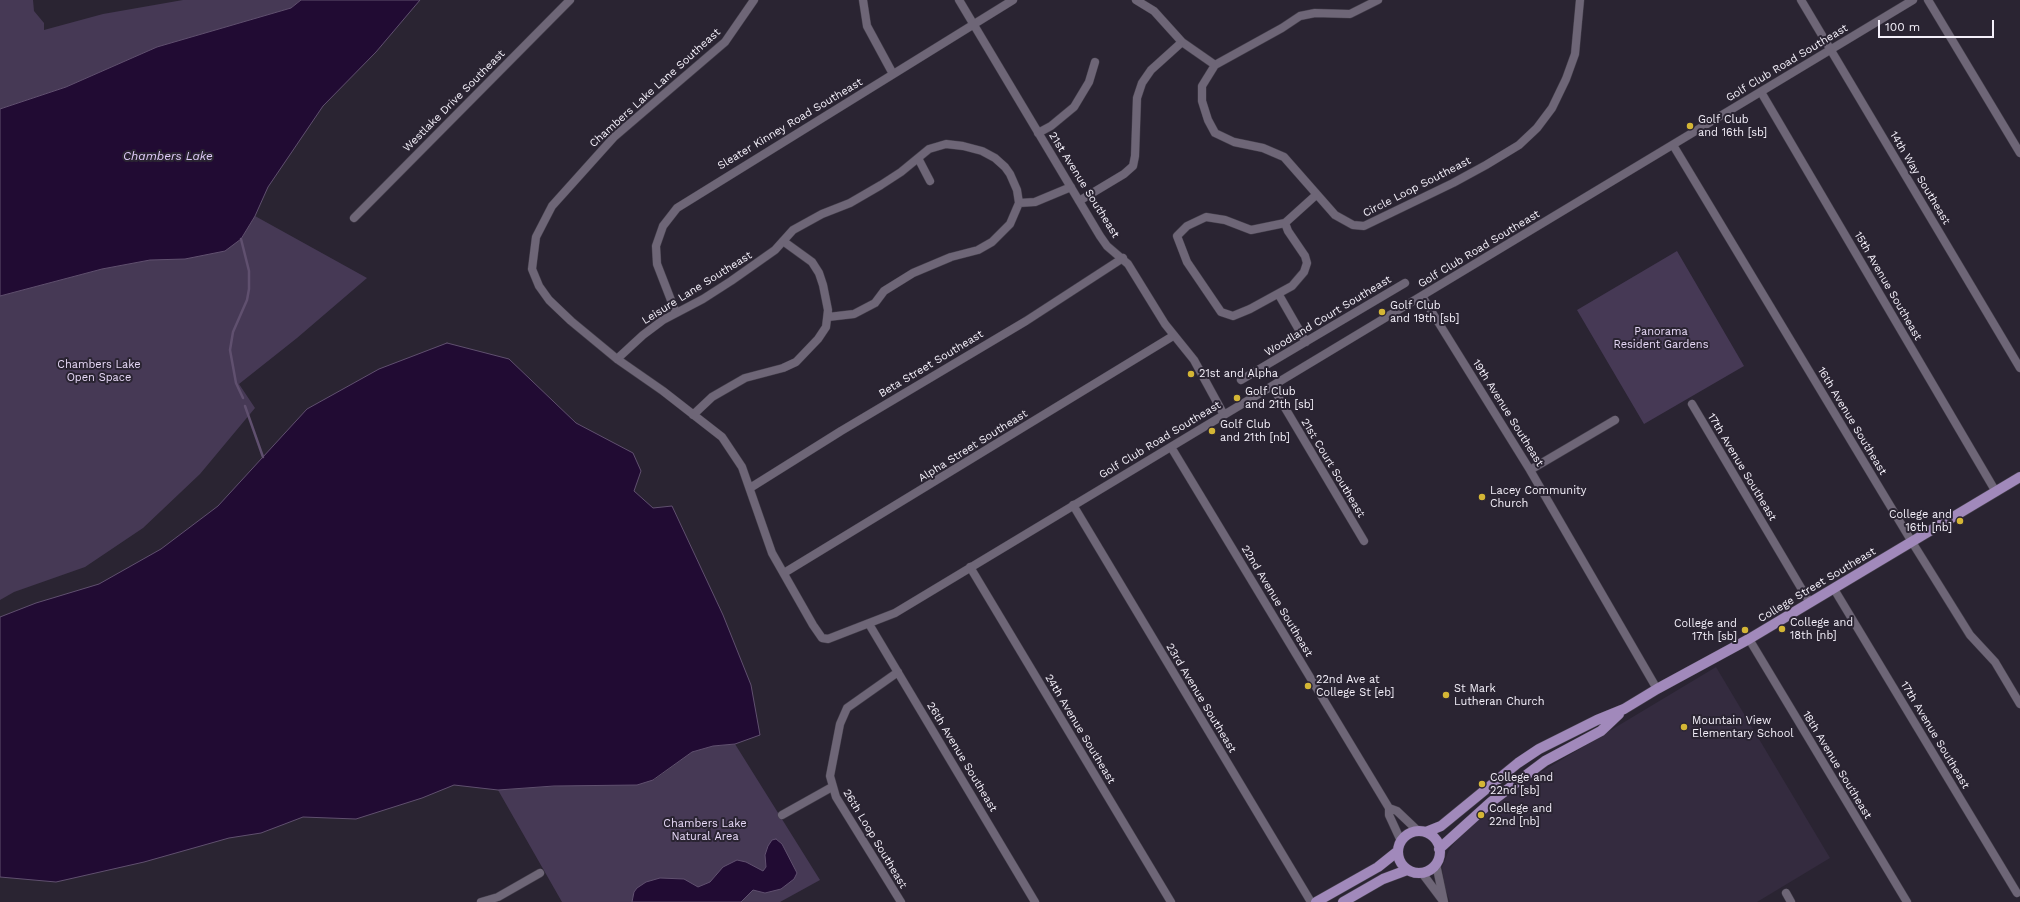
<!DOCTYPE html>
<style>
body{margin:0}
#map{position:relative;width:2020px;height:902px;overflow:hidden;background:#2a2432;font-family:"Work Sans",sans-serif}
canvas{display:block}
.scale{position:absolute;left:1878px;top:20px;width:116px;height:18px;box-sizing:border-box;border:2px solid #f4f0fa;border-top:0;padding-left:5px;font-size:12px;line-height:14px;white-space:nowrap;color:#f4f0fa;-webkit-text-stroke:3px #2a2432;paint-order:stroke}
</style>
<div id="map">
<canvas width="2020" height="902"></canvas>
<div class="scale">100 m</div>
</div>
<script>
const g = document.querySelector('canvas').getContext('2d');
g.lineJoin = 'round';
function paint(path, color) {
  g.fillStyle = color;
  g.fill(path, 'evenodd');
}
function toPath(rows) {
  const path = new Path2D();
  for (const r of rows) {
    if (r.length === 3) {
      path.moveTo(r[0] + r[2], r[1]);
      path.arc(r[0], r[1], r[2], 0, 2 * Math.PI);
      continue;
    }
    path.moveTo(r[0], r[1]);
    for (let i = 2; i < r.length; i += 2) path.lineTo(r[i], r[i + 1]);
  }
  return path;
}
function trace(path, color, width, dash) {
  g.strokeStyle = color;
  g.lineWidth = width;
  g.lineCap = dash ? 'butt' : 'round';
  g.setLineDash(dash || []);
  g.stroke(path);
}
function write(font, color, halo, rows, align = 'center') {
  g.font = font + ' "Work Sans",sans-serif';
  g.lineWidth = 4;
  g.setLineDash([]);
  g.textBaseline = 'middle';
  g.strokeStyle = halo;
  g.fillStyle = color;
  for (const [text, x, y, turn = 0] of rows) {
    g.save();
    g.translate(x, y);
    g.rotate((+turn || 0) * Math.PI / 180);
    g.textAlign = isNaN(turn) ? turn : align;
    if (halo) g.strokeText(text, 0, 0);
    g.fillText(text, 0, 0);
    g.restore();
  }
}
paint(toPath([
 [1716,667,1830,858,1757,902,1450,902,1445,888,1442,867,1449,850,1458,838,1516,787]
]), '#342b3f');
paint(toPath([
 [0,0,33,0,34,11,44,23,44,30,103,14,183,0,301,0,291,8,157,47,66,87,0,109],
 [255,216,367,278,297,338,239,384,255,408,200,474,143,528,85,567,14,592,0,600,0,296,102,269,150,260,193,256,241,239],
 [1677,251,1744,366,1644,424,1577,310],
 [735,744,820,880,780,902,562,902,498,790,654,780,692,752,713,746]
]), '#463955');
const water = toPath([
 [301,0,420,0,376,52,323,106,268,187,255,216,241,239,225,251,185,259,150,260,102,269,0,296,0,109,66,87,157,47,291,8,301,0],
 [447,343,509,359,576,423,633,453,641,471,634,491,653,508,672,506,723,615,751,685,760,735,735,744,713,746,692,752,653,780,637,785,554,786,498,790,454,785,422,798,356,819,303,817,261,833,229,838,144,862,56,882,0,877,0,617,36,603,99,584,161,549,218,506,307,409,379,369,447,343],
 [776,839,782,844,797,873,794,879,781,889,765,893,753,890,741,902,632,902,634,892,637,888,646,882,660,878,684,879,698,887,710,882,723,867,737,860,746,862,763,871,766,867,765,855,768,846,772,840,776,839]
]);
paint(water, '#210b33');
trace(water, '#60506f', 1);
trace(toPath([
 [241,239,249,271,249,289,247,300,233,332,230,350,236,383,243,398],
 [245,406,263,457]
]), '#60506f', 2.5);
const minor = toPath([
 [754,0,725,42,614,137,552,206,536,237,532,269,539,286,549,300,571,321,617,359,663,391,722,437,742,467,772,553,813,625,822,638,828,639,895,613,1913,0],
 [863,0,867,26,893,74],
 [959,0,1100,236,1107,246,1128,264,1165,324,1194,360,1224,415],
 [1136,0,1154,11,1182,42,1215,65],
 [1378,0,1350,14,1315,13,1300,16,1282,28,1215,65,1202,86,1202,101,1208,120,1215,133,1234,142,1263,148,1284,157,1335,215,1353,225,1364,226,1453,183,1486,165,1519,145,1537,128,1552,108,1566,79,1575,54,1580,0],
 [1801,0,2020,368],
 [1928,0,2020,153],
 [1761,92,1996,492],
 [1038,133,1051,126,1074,107,1089,82,1095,62],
 [1673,145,1912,542,1970,635,1995,662,2020,704],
 [918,158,930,181],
 [1079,201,1124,174,1133,166,1135,156,1137,98,1142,83,1151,70,1182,42],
 [1019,203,1035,202,1071,187],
 [354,218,570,0],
 [1285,223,1288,231,1305,256,1307,263,1304,272,1292,286,1250,309,1233,316,1221,312,1187,262,1177,236,1187,226,1206,217,1225,220,1251,230,1285,223,1316,195],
 [1279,295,1306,342],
 [1422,296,1530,470,1657,689],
 [676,313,657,264,656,246,663,226,677,208,1013,0],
 [828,317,854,314,875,303,884,291,913,273,951,257,978,250,992,242,1010,224,1019,203],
 [617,359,643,335,663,320,703,299,731,281,775,250,793,230,822,214,850,203,881,185,901,172,929,149,946,144,963,146,982,151,995,158,1005,167,1010,174,1017,190,1019,203],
 [1241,380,1405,283],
 [1272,386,1364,541],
 [1692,404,1810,603],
 [693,415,712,397,745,378,783,368,796,362,818,339,826,327,828,310,823,285,819,273,812,262,783,241],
 [1171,447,1389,808,1389,815,1401,841],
 [1530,470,1615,420],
 [750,488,841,431,1026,321,1123,258],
 [1073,505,1311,902],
 [970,567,1171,902],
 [784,573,1173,336],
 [1834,589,2017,893],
 [869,624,1035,902],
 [1749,639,1907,902],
 [898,672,847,708,840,724,830,776,836,797,901,902],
 [1389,808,1397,811,1418,831],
 [782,815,832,787],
 [1436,864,1444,902],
 [1422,873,1443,901],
 [1786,893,1791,902],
 [481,902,498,897,540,873]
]);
const major = toPath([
 [1419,852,21],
 [1426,832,1441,826,1518,763,1539,749,1597,720,1624,709,1657,689,1749,639,2020,477],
 [1439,849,1491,802,1521,779,1545,761,1601,731,1619,714],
 [1316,902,1378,867,1398,851],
 [1343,902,1383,879,1407,870]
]);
trace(minor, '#443f4b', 9);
trace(major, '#443f4b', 11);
trace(minor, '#6e6677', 8);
trace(major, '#a189bb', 10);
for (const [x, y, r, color] of [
 [1690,126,4,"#d4b635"],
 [1382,312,4,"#d4b635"],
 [1191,374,4,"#d4b635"],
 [1237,398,4,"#d4b635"],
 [1212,431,4,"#d4b635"],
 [1482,497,4,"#d4b635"],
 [1960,521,4,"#d4b635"],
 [1782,629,4,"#d4b635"],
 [1745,630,4,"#d4b635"],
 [1308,686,4,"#d4b635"],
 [1446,695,4,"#d4b635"],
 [1684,727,4,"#d4b635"],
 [1482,784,4,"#d4b635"],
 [1481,815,4,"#d4b635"]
]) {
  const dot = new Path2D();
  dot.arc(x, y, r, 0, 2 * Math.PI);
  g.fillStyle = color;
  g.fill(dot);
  trace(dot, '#2a2432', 1.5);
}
write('11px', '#f4f0fa', '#2a2432', [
 ["Golf Club Road Southeast",1787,63,-31],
 ["Chambers Lake Lane Southeast",655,88,-42],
 ["Westlake Drive Southeast",454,101,-45],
 ["Sleater Kinney Road Southeast",790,124,-31],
 ["14th Way Southeast",1920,178,59],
 ["21st Avenue Southeast",1084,185,58],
 ["Circle Loop Southeast",1417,187,-27],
 ["Golf Club Road Southeast",1479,249,-31],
 ["15th Avenue Southeast",1888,286,60],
 ["Leisure Lane Southeast",697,288,-32],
 ["Woodland Court Southeast",1328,316,-31],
 ["Beta Street Southeast",931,364,-31],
 ["19th Avenue Southeast",1508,413,58],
 ["16th Avenue Southeast",1852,421,59],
 ["Golf Club Road Southeast",1160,440,-31],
 ["Alpha Street Southeast",973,446,-32],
 ["17th Avenue Southeast",1742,467,59],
 ["21st Court Southeast",1333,468,59],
 ["College Street Southeast",1817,585,-31],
 ["22nd Avenue Southeast",1277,601,59],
 ["23rd Avenue Southeast",1201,698,59],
 ["24th Avenue Southeast",1080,729,59],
 ["17th Avenue Southeast",1935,735,59],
 ["26th Avenue Southeast",962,757,59],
 ["18th Avenue Southeast",1837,765,59],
 ["26th Loop Southeast",875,839,59]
]);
write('11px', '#f4f0fa', '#2a2432', [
 ["Golf Club",1698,120],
 ["and 16th [sb]",1698,133],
 ["Golf Club",1390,306],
 ["and 19th [sb]",1390,319],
 ["21st and Alpha",1199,374],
 ["Golf Club",1245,392],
 ["and 21th [sb]",1245,405],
 ["Golf Club",1220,425],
 ["and 21th [nb]",1220,438],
 ["Lacey Community",1490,491],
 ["Church",1490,504],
 ["College and",1952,515,"right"],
 ["16th [nb]",1952,528,"right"],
 ["College and",1790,623],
 ["18th [nb]",1790,636],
 ["College and",1737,624,"right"],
 ["17th [sb]",1737,637,"right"],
 ["22nd Ave at",1316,680],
 ["College St [eb]",1316,693],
 ["St Mark",1454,689],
 ["Lutheran Church",1454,702],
 ["Mountain View",1692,721],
 ["Elementary School",1692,734],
 ["College and",1490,778],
 ["22nd [sb]",1490,791],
 ["College and",1489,809],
 ["22nd [nb]",1489,822]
], 'left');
write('11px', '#e7d9f7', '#2a2432', [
 ["Panorama",1661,332],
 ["Resident Gardens",1661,345],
 ["Chambers Lake",99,365],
 ["Open Space",99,378],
 ["Chambers Lake",705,824],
 ["Natural Area",705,837]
]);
write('italic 12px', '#dfcbf8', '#2a2432', [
 ["Chambers Lake",168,156]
]);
</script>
